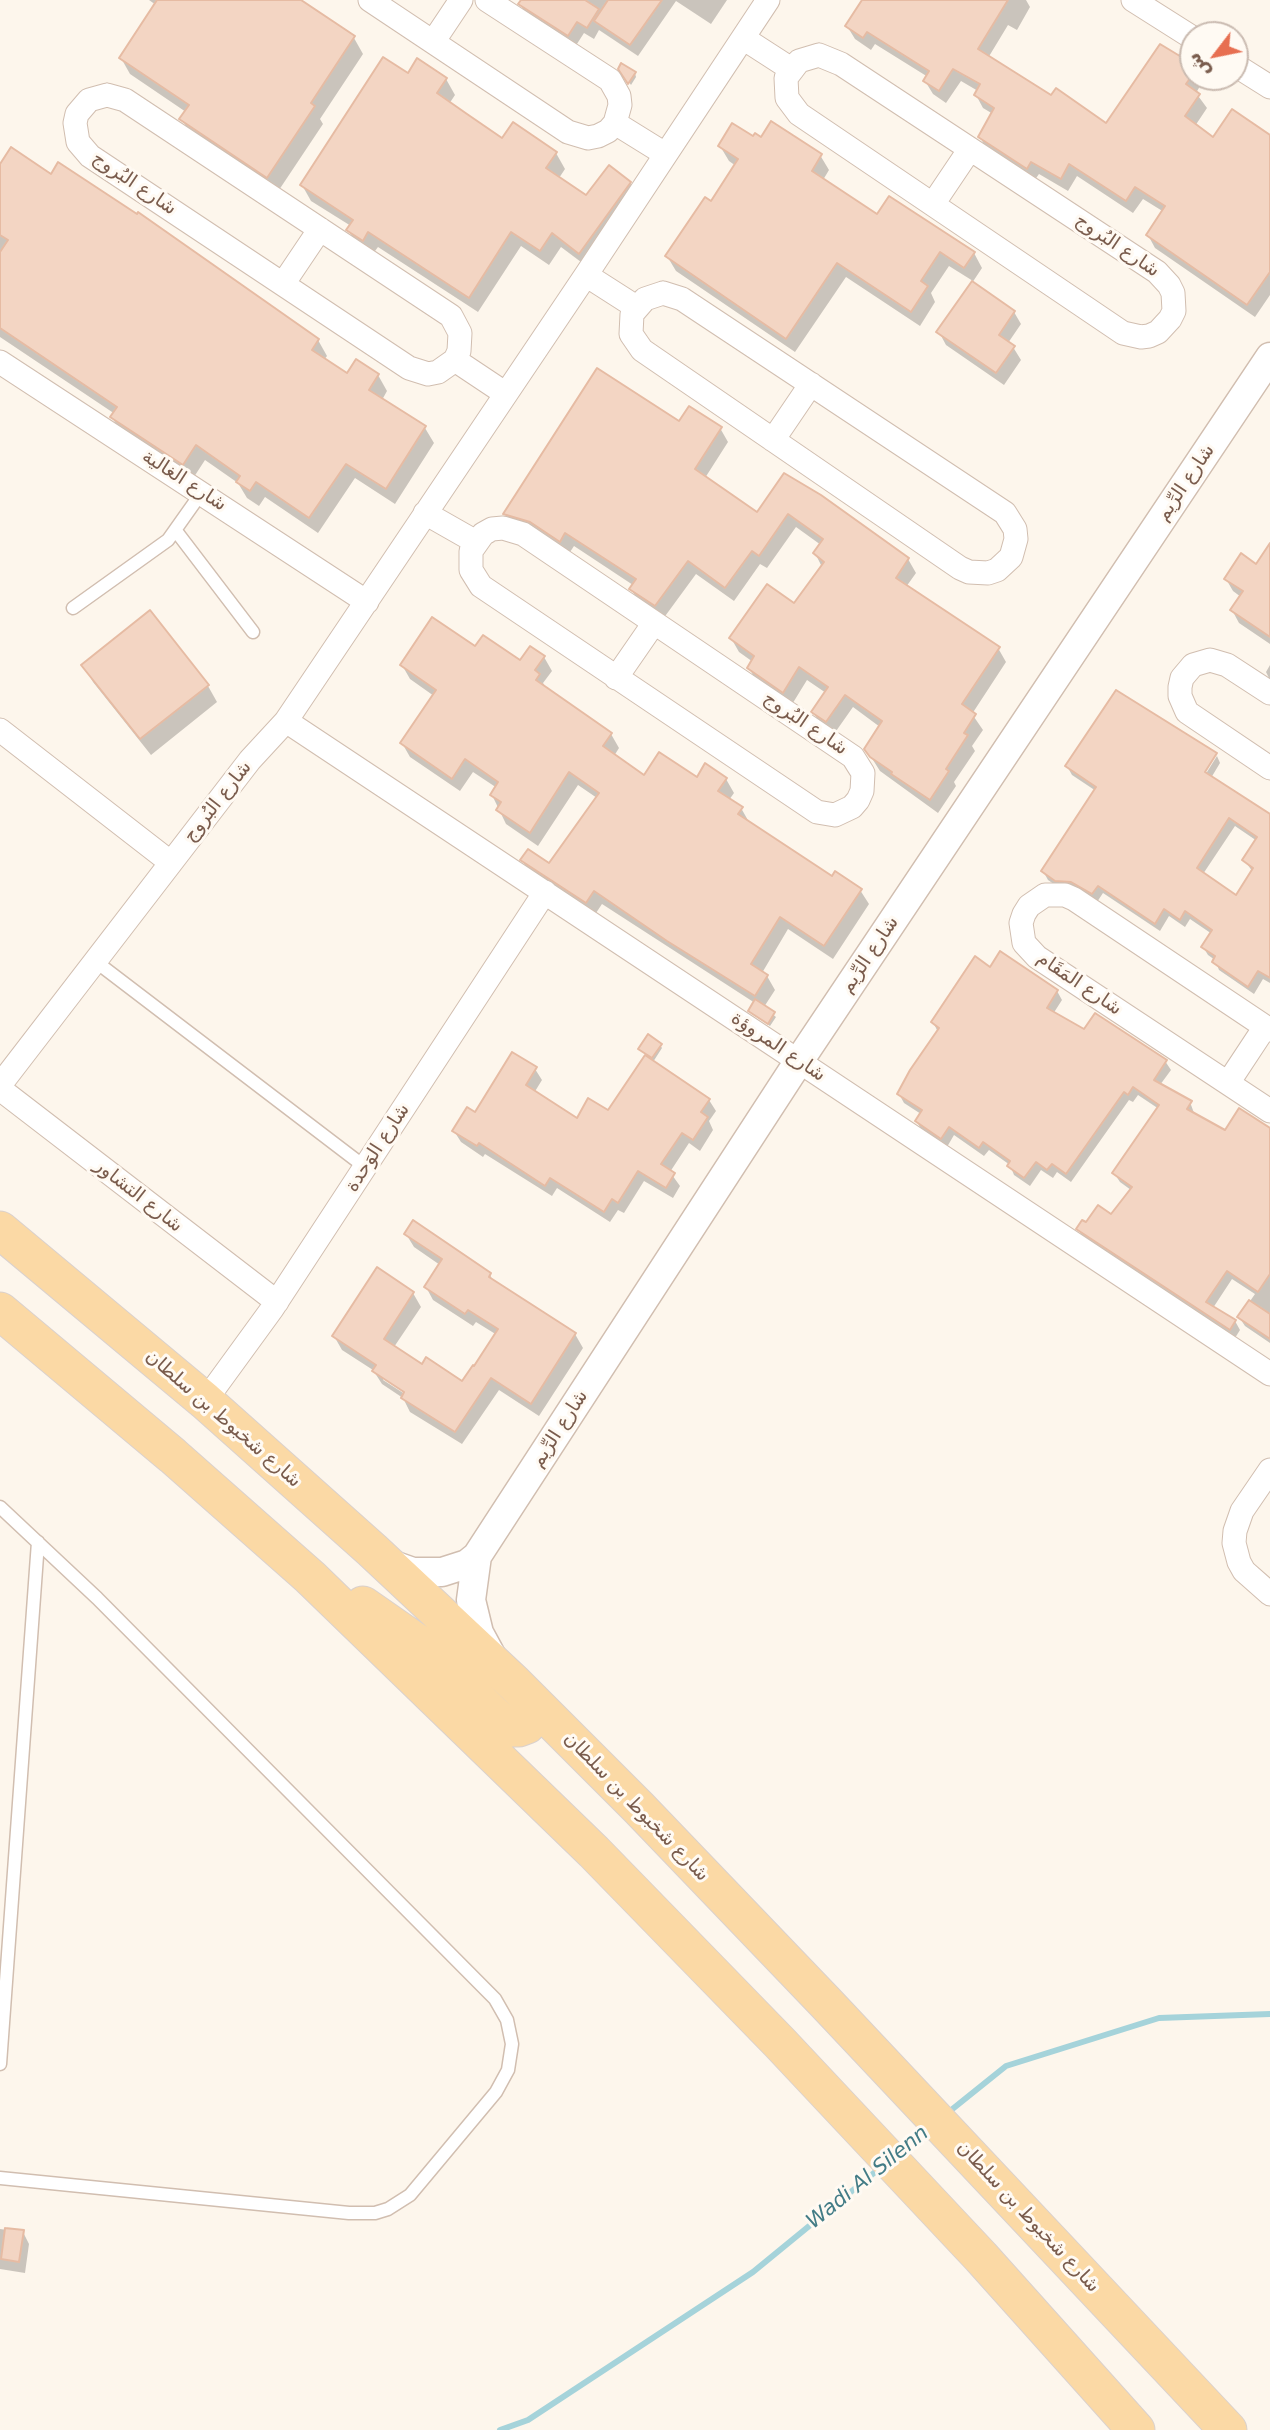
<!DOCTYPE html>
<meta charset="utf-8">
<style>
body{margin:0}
#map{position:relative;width:1270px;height:2430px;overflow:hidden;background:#fdf6ec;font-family:"DejaVu Sans","Noto Naskh Arabic",sans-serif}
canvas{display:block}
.north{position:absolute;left:1179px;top:21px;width:70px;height:70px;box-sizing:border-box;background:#fffaf3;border:2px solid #cabbb1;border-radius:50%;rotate:238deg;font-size:19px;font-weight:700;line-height:28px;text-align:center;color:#7a5c4d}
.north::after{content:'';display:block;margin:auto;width:24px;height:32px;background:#e76f51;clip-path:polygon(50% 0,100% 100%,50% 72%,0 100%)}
</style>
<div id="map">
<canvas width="1270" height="2430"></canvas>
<div class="north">ش</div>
</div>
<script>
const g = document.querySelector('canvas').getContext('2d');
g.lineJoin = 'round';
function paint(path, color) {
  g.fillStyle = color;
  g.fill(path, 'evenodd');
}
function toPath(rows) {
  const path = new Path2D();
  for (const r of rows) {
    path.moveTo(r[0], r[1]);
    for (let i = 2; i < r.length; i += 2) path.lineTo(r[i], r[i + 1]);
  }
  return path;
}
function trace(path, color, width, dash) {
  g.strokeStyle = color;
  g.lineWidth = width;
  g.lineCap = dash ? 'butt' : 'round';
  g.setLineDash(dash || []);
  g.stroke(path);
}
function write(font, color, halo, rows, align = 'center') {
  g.font = font + ' "DejaVu Sans","Noto Naskh Arabic",sans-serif';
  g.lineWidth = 6;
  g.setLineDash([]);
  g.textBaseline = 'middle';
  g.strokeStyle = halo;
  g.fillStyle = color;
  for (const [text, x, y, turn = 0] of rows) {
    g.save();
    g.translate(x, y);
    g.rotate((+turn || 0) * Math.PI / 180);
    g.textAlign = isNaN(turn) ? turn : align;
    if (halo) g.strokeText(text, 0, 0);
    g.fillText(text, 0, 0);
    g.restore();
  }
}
paint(toPath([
 [149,0,298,0,354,38,363,54,320,119,323,124,277,193,191,136,182,119,186,112,130,74,121,58,156,5],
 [523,0,727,0,711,24,676,1,638,56,599,30,594,39,584,33,575,47,527,16,520,4],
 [864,0,1026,0,1030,7,1017,30,1008,25,988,58,1052,97,1106,125,1193,66,1193,77,1201,77,1203,81,1196,93,1207,108,1195,126,1214,139,1270,137,1270,295,1255,317,1155,248,1148,235,1164,212,1143,199,1133,213,1077,176,1068,191,1039,174,1034,181,987,150,980,137,993,114,983,108,976,95,978,91,961,81,946,103,933,94,925,81,928,77,875,44,871,50,855,39,847,26],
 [622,72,635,73,636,77,631,85],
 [408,76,446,79,455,95,449,104,502,140,556,153,565,169,559,178,587,197,630,183,639,199,589,268,561,247,549,265,521,246,478,312,378,247,372,255,358,246,348,230,351,226,311,201,302,185],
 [753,138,820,155,829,170,823,180,878,216,974,253,982,268,972,283,1014,312,1021,324,1008,343,1013,347,1021,360,1004,385,946,345,939,332,973,281,949,266,931,293,935,302,920,326,846,277,795,352,676,271,667,256,711,203,736,166,729,161,720,146],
 [0,167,318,340,327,356,324,360,348,375,378,375,387,391,382,400,425,428,434,443,395,504,355,478,318,533,265,497,259,506,247,498,238,483,205,460,192,480,121,433,112,417,115,414,0,337],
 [680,424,720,428,728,442,705,478,758,514,785,475,908,559,916,573,906,587,998,648,1006,662,972,714,983,730,972,746,975,751,954,782,956,786,938,813,880,771,866,749,880,727,853,707,834,734,821,726,813,712,826,693,807,680,791,706,757,682,749,668,753,662,739,652,731,638,795,605,822,567,815,553,821,545,796,527,767,568,760,564,734,601,696,574,663,619,639,603,631,589,633,585,574,546,568,555,513,528,506,514],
 [1270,546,1270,644,1239,623,1232,610,1241,597,1233,591,1226,579,1257,566],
 [475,649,521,663,544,657,552,671,543,683,547,689,611,734,619,748,614,756,644,777,726,779,734,793,729,800,741,808,749,822,833,879,860,890,869,904,833,959,788,929,762,973,767,976,775,990,764,1007,776,1017,770,1026,752,1014,750,1011,755,1003,602,904,594,916,530,874,522,860,550,865,597,798,578,785,538,846,506,824,492,795,497,788,473,772,460,791,410,757,402,743,434,696,410,679,402,665],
 [84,665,208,686,217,702,151,755,93,682],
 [1270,665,1270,680,1266,672],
 [1215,754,1199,778,1202,780,1217,756,1220,763,1211,778,1270,817,1270,983,1263,979,1254,994,1219,970,1215,960,1208,955,1203,947,1212,934,1190,919,1185,927,1169,916,1160,931,1103,893,1097,902,1061,889,1048,880,1043,871,1096,791,1072,775,1067,766],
 [1235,826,1257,841,1244,860,1253,872,1236,898,1203,874],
 [991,969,1057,991,1062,1000,1053,1014,1085,1032,1165,1061,1171,1070,1160,1085,1190,1102,1194,1113,1226,1133,1270,1132,1270,1343,1245,1326,1239,1317,1255,1294,1232,1279,1213,1308,1235,1321,1240,1330,1235,1338,1083,1238,1078,1229,1111,1217,1131,1190,1120,1182,1114,1173,1159,1109,1138,1095,1133,1102,1129,1100,1071,1182,1057,1172,1053,1178,1041,1170,1030,1186,1014,1175,1010,1165,989,1150,984,1156,954,1135,947,1147,922,1131,917,1122,921,1114,904,1103,899,1094,938,1032,933,1022],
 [660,1045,662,1048,653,1062,709,1100,716,1111,709,1121,713,1130,700,1151,689,1143,670,1172,680,1186,673,1198,644,1181,624,1213,618,1210,610,1222,557,1188,552,1196,485,1154,483,1157,461,1142,454,1131,535,1069,542,1080,534,1093,577,1120,608,1112,646,1055,640,1049],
 [406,1234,490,1275,494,1283,575,1334,583,1348,539,1416,499,1390,462,1444,410,1412,403,1398,382,1384,373,1370,342,1350,334,1336,413,1293,421,1307,394,1347,423,1366,463,1383,497,1335,476,1322,473,1326,433,1300,426,1287,440,1265,414,1247],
 [383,1376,413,1396,411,1398,383,1380],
 [0,2229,23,2232,29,2244,25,2273,0,2269]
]), '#0003');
trace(toPath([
 [945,2115,1006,2066,1159,2018,1270,2014],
 [899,2152,929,2128],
 [500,2430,528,2420,753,2272,880,2168]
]), '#a5d3da', 6);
const building = toPath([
 [157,0,301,0,355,36,311,103,315,106,267,178,179,119,189,105,119,58,157,0],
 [521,0,585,0,599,9,587,28,577,22,568,36,518,4,521,0],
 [608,0,662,0,630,45,594,21,608,0],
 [862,0,1008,0,978,49,1051,95,1056,88,1106,123,1160,44,1193,64,1193,74,1186,84,1200,94,1185,116,1213,137,1232,109,1270,135,1270,272,1247,305,1146,235,1165,206,1135,187,1126,201,1069,164,1061,179,1031,162,1027,169,978,137,994,108,974,95,980,84,953,69,939,91,923,81,929,71,867,32,863,38,845,26,862,0],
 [383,57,408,73,417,58,447,78,437,93,467,114,502,138,513,122,557,152,546,168,586,195,609,165,631,182,579,254,552,233,540,251,511,232,469,298,368,232,363,241,346,230,353,220,300,185,383,57],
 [621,63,636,72,628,84,618,69,621,63],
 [771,121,822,154,812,171,877,214,889,196,975,252,964,268,940,252,921,281,928,286,911,312,837,263,786,339,665,256,705,197,711,201,738,159,718,146,732,123,753,136,755,133,761,137,771,121],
 [11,147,51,174,58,162,137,214,138,212,319,339,312,350,347,373,356,359,379,374,369,390,426,426,386,489,346,464,309,518,256,482,250,491,236,482,240,476,196,445,183,465,110,417,117,407,0,328,0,252,8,240,0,235,0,164,11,147],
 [972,281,1015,311,999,335,1015,346,996,373,936,332,972,281],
 [597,368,679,421,689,406,722,427,695,469,757,512,784,473,821,495,909,558,896,578,1000,647,962,704,976,714,964,733,968,735,946,769,949,771,930,800,891,774,892,772,870,757,864,749,882,721,845,695,826,722,811,712,828,687,799,667,783,693,747,668,754,656,729,638,767,584,794,603,824,562,813,553,823,539,788,514,759,556,752,551,725,588,688,561,655,606,629,589,636,579,565,533,560,542,530,522,503,514,597,368],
 [1270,543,1270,637,1230,610,1243,591,1224,579,1241,553,1256,564,1270,543],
 [150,610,209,685,140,739,81,665,150,610],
 [432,617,475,646,483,635,520,660,530,646,545,656,535,670,540,674,536,680,612,733,603,746,644,775,659,752,697,777,705,763,727,778,718,791,743,807,738,814,832,876,835,871,862,889,824,946,780,917,751,964,768,975,755,996,667,941,594,891,586,903,520,860,528,849,549,863,599,793,569,772,530,833,496,810,501,802,490,795,498,782,465,759,452,779,400,743,436,690,400,665,432,617],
 [1116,690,1217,753,1205,772,1270,814,1270,978,1258,971,1248,987,1212,962,1215,956,1201,947,1212,930,1185,911,1180,920,1164,909,1155,924,1098,886,1092,894,1071,882,1055,881,1041,871,1096,787,1065,766,1116,690],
 [1229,818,1257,837,1242,860,1253,868,1236,895,1197,868,1229,818],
 [1000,951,1058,990,1047,1008,1084,1029,1095,1013,1167,1060,1154,1080,1192,1101,1187,1109,1225,1130,1239,1108,1270,1128,1270,1274,1258,1292,1227,1271,1206,1302,1236,1320,1230,1330,1076,1229,1082,1220,1086,1222,1098,1205,1111,1214,1132,1187,1112,1173,1159,1105,1133,1087,1128,1095,1124,1092,1066,1174,1052,1164,1047,1170,1036,1162,1024,1178,1007,1166,1010,1161,983,1142,979,1148,949,1127,941,1139,915,1121,922,1110,897,1094,910,1070,939,1028,931,1022,975,956,990,967,1000,951],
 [755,999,775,1012,768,1024,748,1011,755,999],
 [648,1034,662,1044,652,1058,638,1049,648,1034],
 [512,1052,537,1067,526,1085,577,1118,588,1098,608,1110,645,1055,710,1099,701,1112,708,1117,693,1140,682,1133,661,1164,675,1173,666,1188,638,1171,618,1203,612,1199,604,1212,550,1178,545,1186,479,1143,477,1146,452,1131,467,1107,475,1112,512,1052],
 [413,1220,491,1273,489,1277,576,1333,531,1404,491,1378,455,1432,401,1398,404,1392,372,1371,376,1365,332,1336,377,1267,414,1292,384,1339,422,1364,426,1357,462,1381,473,1365,474,1366,498,1329,468,1310,465,1314,424,1287,442,1259,404,1234,413,1220],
 [1249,1300,1270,1314,1270,1339,1237,1317,1249,1300],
 [5,2228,24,2230,19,2262,1,2259,5,2228]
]);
paint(building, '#f3d5c3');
trace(building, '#e6bba3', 2);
const service = toPath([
 [176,531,253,632],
 [73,608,168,540,202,492],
 [95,961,365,1167],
 [0,1507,97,1598,495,1999,507,2020,512,2044,508,2070,496,2092,410,2195,388,2209,375,2213,349,2213,0,2178],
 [0,2064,38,1542]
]);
const minor = toPath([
 [370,0,568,132,588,138,598,136,608,131,615,123,620,105,619,96,610,80,487,0],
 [1133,0,1193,38],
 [743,38,791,69],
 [433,42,461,0],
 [819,55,841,64,1157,272,1169,285,1173,293,1174,311,1170,319,1158,332,1149,336,1141,337,1123,333,799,114,787,98,786,78,799,61,819,55],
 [1235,65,1270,87],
 [107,95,125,100,451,316,460,333,459,351,455,360,438,372,428,374,409,368,90,156,78,142,75,123,77,114,89,100,107,95],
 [615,123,665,154],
 [933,204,970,149],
 [586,275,636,307],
 [283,284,320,229],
 [663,293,682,299,1005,513,1015,529,1016,539,1011,557,997,570,988,573,969,572,960,568,642,350,631,334,632,314,645,299,663,293],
 [455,360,506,394],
 [0,362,367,602],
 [773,440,811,384],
 [425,513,476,542],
 [503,528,523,534,853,757,863,773,862,791,858,800,852,807,835,815,817,812,481,586,471,570,471,551,483,534,492,529,503,528],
 [616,678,654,623],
 [1270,693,1227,665,1210,660,1193,665,1182,678,1180,687,1180,696,1187,712,1270,768],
 [286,721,1270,1374],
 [0,730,170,862],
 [1270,1030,1074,899,1065,895,1045,895,1029,906,1024,914,1021,923,1024,943,1037,957,1270,1111],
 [1228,1083,1265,1027],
 [0,1085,250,760,286,721,586,275,768,0],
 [0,1089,277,1302],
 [205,1401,272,1309,545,892],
 [1270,1470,1242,1511,1235,1531,1234,1543,1239,1562,1244,1571,1270,1594]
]);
const tertiary = toPath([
 [477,1556,471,1600,479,1633,492,1657],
 [387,1561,396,1566,413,1572,442,1572,467,1564,477,1556,799,1061,1270,357]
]);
const primary = toPath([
 [0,1230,205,1401,372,1550,514,1683,639,1808,826,2003,1228,2430],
 [0,1311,173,1456,310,1577,594,1852,780,2043,981,2257,1136,2430],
 [363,1605,422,1646,503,1724,510,1728,519,1728,527,1725,532,1718,534,1710,532,1701]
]);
trace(service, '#d1beb0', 15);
trace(minor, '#d1beb0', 25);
trace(tertiary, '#d1beb0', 31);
trace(primary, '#dad1cd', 39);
trace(service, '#fff', 12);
trace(minor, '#fff', 23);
trace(tertiary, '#fff', 28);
trace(primary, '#fbd9a5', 37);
write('19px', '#7a5c4d', '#fffaf3', [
 ["شارع البُروج",134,184,34],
 ["شارع البُروج",1117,246,34],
 ["شارع الغالية",184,481,33],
 ["شارع الرِّيم",1186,483,-56],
 ["شارع البُروج",805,724,34],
 ["شارع البُروج",218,802,-52],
 ["شارع الرِّيم",870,955,-56],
 ["شارع المَقَام",1079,984,34],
 ["شارع المروؤة",778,1047,34],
 ["شارع الوَحدة",378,1148,-57],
 ["شارع التشاور",138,1196,38],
 ["شارع شخبوط بن سلطان",223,1419,41],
 ["شارع الرِّيم",560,1429,-57],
 ["شارع شخبوط بن سلطان",636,1807,46],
 ["شارع شخبوط بن سلطان",1028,2217,47]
]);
write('italic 21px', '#437c86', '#fffaf3', [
 ["Wadi Al Silenn",868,2178,-39]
]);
</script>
